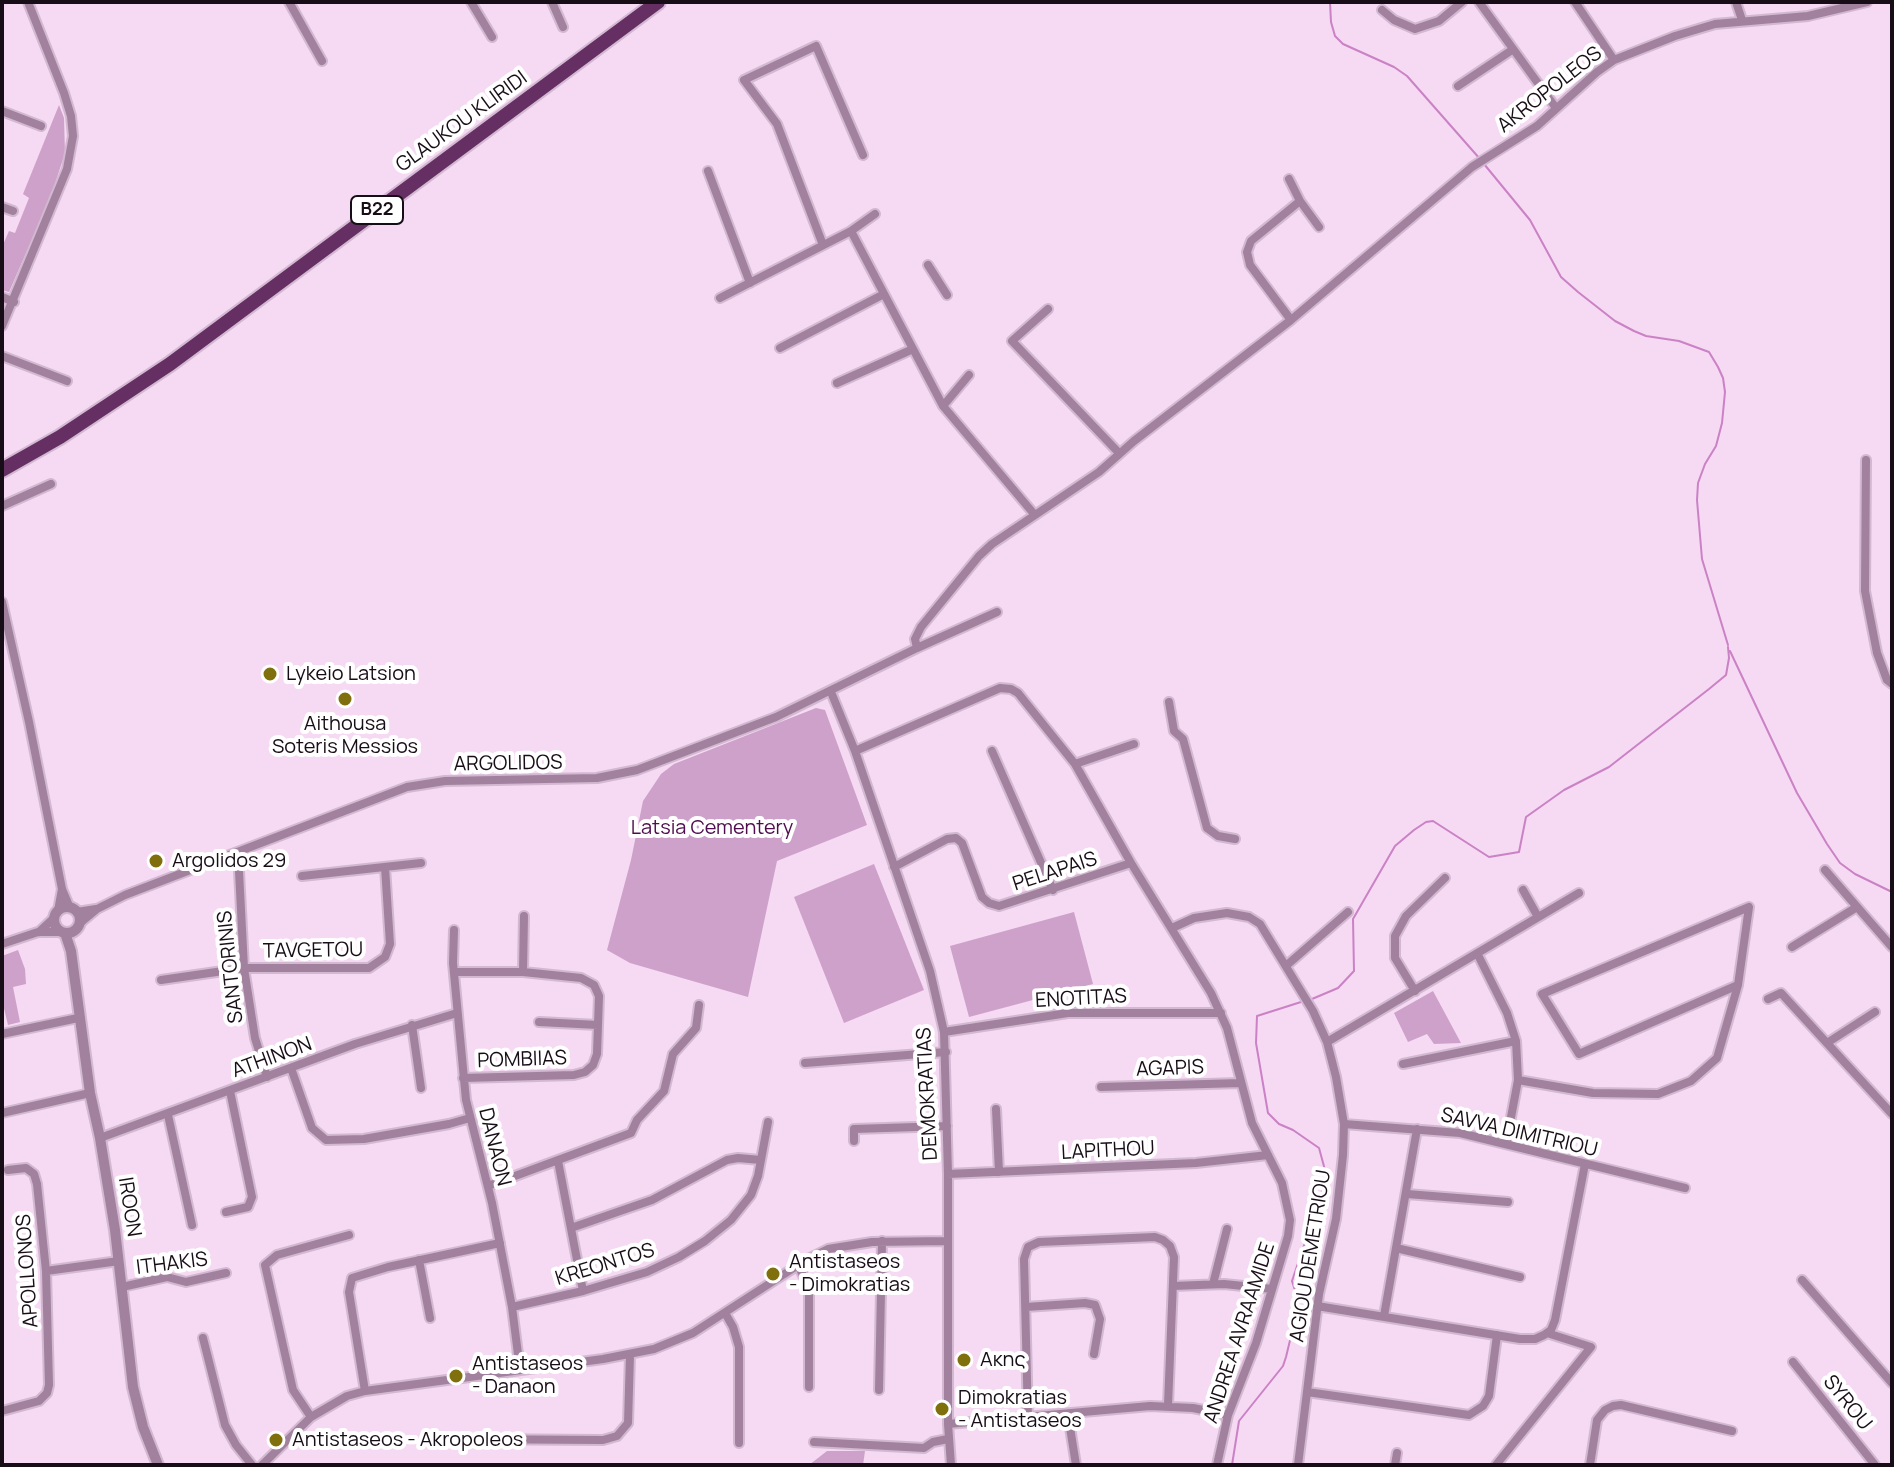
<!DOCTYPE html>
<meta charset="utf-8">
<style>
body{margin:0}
#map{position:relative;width:1894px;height:1467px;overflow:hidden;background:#f6d9f3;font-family:Manrope,sans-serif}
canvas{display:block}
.frame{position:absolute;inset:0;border:4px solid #170d16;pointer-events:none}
</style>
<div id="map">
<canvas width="1894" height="1467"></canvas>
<div class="frame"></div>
</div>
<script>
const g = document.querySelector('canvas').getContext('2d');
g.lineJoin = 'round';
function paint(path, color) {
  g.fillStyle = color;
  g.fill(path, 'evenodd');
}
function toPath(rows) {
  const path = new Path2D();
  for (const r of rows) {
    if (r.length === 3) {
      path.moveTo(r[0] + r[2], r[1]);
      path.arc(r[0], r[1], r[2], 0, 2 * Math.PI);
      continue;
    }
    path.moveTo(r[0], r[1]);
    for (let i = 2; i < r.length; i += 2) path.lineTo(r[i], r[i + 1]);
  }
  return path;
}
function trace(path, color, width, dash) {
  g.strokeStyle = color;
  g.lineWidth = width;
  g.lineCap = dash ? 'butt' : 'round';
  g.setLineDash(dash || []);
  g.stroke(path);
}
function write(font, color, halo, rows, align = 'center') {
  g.font = font + ' Manrope,sans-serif';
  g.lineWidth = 8;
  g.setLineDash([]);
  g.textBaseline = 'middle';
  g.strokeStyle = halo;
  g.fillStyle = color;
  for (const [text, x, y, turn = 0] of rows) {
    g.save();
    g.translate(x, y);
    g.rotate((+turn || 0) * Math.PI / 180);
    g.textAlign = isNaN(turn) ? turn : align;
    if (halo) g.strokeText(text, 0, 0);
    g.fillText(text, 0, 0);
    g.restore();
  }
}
paint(toPath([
 [59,105,64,118,65,153,51,196,9,292,2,290,2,247,9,231,15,233,29,198,23,194],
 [816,708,825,710,867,825,777,861,748,997,630,963,607,950,631,860,643,801,661,774,674,764],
 [874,864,924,990,844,1023,794,897],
 [1074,912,1093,984,969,1017,950,946],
 [18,950,25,969,26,984,13,987,20,1022,8,1025,2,1000,2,956],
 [1433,991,1461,1043,1434,1044,1427,1034,1408,1042,1394,1013],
 [827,1451,865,1451,863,1465,809,1465]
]), '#cea1ca');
trace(toPath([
 [1330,2,1331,22,1335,36,1343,44,1394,67,1407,76,1480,159],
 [1484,164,1530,220,1561,277,1578,292,1615,321,1634,331,1646,336,1679,341,1709,352,1718,367,1723,378,1725,392,1722,423,1716,446,1705,464,1698,483,1697,500,1702,559,1728,645],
 [1730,651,1797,793,1827,844,1840,863,1855,874,1892,892],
 [1312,999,1338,988,1354,971,1353,919,1395,846,1414,830,1426,822,1433,821,1489,857,1519,852,1526,817,1564,790,1609,767,1709,689,1726,675,1729,658,1728,647],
 [1232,1465,1239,1421,1283,1366,1286,1357,1299,1303,1292,1281,1324,1186,1325,1170,1319,1148,1293,1130,1279,1124,1268,1113,1256,1043,1257,1016,1301,1002]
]), '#ca82c5', 2);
const minor = toPath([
 [289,2,322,61],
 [471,2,492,37],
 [552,2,563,27],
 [1479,2,1556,108],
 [1575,2,1614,60],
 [1736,2,1742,20],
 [1382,10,1394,20,1415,29,1439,21,1462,2],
 [1458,86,1512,50],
 [2,111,41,126],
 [708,171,750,283],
 [1289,179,1300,201,1319,227],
 [2,207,13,211],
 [851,231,943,406,1034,514],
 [823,245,777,124,744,80,816,46,863,155],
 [928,265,947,295],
 [2,297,14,302],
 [720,298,851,231,875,214],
 [1048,309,1012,341,1119,453],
 [1291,320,1250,265,1247,252,1251,241,1300,201],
 [2,326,67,169,73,136,71,116,64,93,28,2],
 [780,348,884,294],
 [2,356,67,381],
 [837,383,913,349],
 [943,406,969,375],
 [1866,460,1865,591,1877,653,1887,680,1892,684],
 [2,506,51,484],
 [2,602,29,722,62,889,70,908],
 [917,648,915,639,921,627,979,556,992,544,1099,472,1134,441,1291,320,1472,167,1537,126,1597,72,1614,60,1675,36,1715,24,1808,16,1867,2],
 [831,692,855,751,930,971,944,1032,948,1174,948,1424,951,1465],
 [1169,702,1174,731,1183,739,1207,828,1218,836,1235,839],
 [855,751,1000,688,1011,689,1018,693,1075,764,1131,863,1211,993,1227,1028,1252,1123,1282,1183,1290,1220,1288,1236,1256,1343,1228,1415,1217,1465],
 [992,751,1053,890],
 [1075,764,1134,744],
 [238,852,244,968,255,1038,267,1077],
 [894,867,947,839,956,838,962,843,982,897,989,903,999,906,1131,863],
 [1825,870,1892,947],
 [302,876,421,863],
 [1523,890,1538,917],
 [58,911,62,889],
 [77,912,96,909],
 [79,924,97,909,125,895,407,787,445,781,597,778,637,770,776,717,917,648,997,612],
 [1172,928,1194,918,1227,913,1249,917,1260,924,1313,1011,1327,1042,1336,1077,1344,1124,1343,1155,1336,1219,1319,1294,1298,1465],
 [454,930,453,963,466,1100,492,1203,512,1307,520,1370],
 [39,932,54,918],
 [2,944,38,932,61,932],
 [1792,947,1857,907],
 [1477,953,1507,1013,1516,1041,1518,1080,1506,1144],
 [1287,965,1348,912],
 [454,972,523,972,581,978,594,985,599,996,597,1054,593,1065,585,1072,574,1075,463,1078],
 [523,972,524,916],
 [161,980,244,968,369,968,385,957,390,944,385,867],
 [1415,991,1395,958,1395,936,1406,916,1445,878],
 [1768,999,1781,993,1892,1114],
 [539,1022,598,1025],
 [412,1025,421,1088],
 [944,1032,1068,1013,1221,1013],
 [2,1034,78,1018],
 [1327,1042,1579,893],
 [1827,1043,1875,1012],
 [805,1063,946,1052],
 [1403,1064,1516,1041],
 [291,1068,312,1128,326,1140,364,1139,449,1124,470,1118],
 [1518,1080,1593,1093,1658,1094,1691,1081,1717,1058,1738,985,1579,1054,1542,994,1749,907,1738,985],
 [1101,1087,1241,1083],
 [996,1109,999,1172],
 [2,1113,90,1093],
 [168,1115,192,1225],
 [1344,1124,1460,1133,1685,1188],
 [100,1138,355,1044,457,1013],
 [854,1141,854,1129,947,1126],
 [558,1161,583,1291],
 [948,1174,1196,1163,1268,1155],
 [488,1186,631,1133,637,1120,664,1091,673,1054,696,1028,699,1005],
 [1407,1194,1508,1202],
 [226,1212,248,1207,252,1197,230,1091],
 [571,1228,652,1200,727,1160,738,1158,761,1160],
 [1396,1248,1520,1277],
 [419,1260,430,1318],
 [798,1265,809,1288,809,1387],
 [46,1271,119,1261],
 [1802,1280,1892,1383],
 [1213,1284,1227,1229],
 [1173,1286,1224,1284,1272,1289],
 [122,1287,167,1277,186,1282,226,1273],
 [1317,1306,1520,1339,1535,1339,1544,1335,1551,1330,1555,1320,1585,1164],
 [512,1307,583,1291,647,1272,679,1257,705,1241,731,1220,751,1195,758,1176,768,1122],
 [1026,1307,1085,1303,1095,1305,1100,1319,1094,1354],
 [725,1313,733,1327,739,1347,739,1443],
 [1384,1316,1417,1129],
 [203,1338,225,1425,236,1445,252,1465],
 [1793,1362,1875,1465],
 [879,1390,882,1241],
 [365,1391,349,1292,352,1278,388,1267,500,1243],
 [1307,1392,1469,1415,1483,1406,1489,1396,1497,1335],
 [2,1411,39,1401,47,1393,49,1385,46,1271,37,1184,34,1174,26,1168,8,1170],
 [1068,1415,1076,1465],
 [311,1417,293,1390,265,1265,277,1255,349,1235],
 [1028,1419,1024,1259,1028,1247,1039,1242,1155,1237,1163,1240,1170,1246,1174,1257,1168,1405],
 [948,1424,1150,1406,1193,1408,1228,1415],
 [457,1439,603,1440,617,1436,628,1423,630,1355],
 [814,1442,924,1448,933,1442,948,1439],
 [262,1465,311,1417,347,1396,365,1391,603,1359,654,1349,693,1333,806,1260,828,1249,872,1242,947,1241],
 [1395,1465,1397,1453],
 [1496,1465,1591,1347,1547,1333],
 [1590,1465,1597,1420,1605,1410,1613,1406,1621,1405,1732,1431]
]);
const tertiary = toPath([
 [67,920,13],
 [65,933,71,951,90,1093,100,1138,115,1230,133,1387,143,1427,158,1465]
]);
const primary = toPath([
 [2,470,60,437,170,364,658,2]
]);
trace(minor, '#d2b8d0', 12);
trace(tertiary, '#d2b8d0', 14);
trace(primary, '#d2b8d0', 18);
trace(minor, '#a1819e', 8);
trace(tertiary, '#a1819e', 10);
trace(primary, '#662f63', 14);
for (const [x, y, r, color] of [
 [270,674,8,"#7f6f0d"],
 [345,699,8,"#7f6f0d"],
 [156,861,8,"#7f6f0d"],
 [773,1274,8,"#7f6f0d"],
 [964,1360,8,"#7f6f0d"],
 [456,1376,8,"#7f6f0d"],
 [942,1409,8,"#7f6f0d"],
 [276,1440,8,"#7f6f0d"]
]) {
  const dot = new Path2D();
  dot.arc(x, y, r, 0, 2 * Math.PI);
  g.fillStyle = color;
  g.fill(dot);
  trace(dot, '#fff', 3);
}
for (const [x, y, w] of [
 [377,210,52]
]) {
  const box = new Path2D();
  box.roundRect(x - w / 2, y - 14, w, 28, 6);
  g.fillStyle = '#fff';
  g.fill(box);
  trace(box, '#170d16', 2);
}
write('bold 18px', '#170d16', null, [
 ["B22",377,210]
]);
write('20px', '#170d16', '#fff', [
 ["AKROPOLEOS",1550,90,-38],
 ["GLAUKOU KLIRIDI",462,122,-36],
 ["ARGOLIDOS",508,764,-1],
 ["PELAPAIS",1055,872,-18],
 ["TAVGETOU",313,951,-1],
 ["SANTORINIS",231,967,-96],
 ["ENOTITAS",1081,999,-3],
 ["ATHINON",272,1058,-20],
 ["POMBIIAS",522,1060,-2],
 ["AGAPIS",1170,1069,-2],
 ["DEMOKRATIAS",928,1094,-93],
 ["SAVVA DIMITRIOU",1519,1133,13],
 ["DANAON",494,1147,76],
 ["LAPITHOU",1108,1151,-3],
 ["IROON",129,1207,81],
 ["AGIOU DEMETRIOU",1311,1256,-81],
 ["ITHAKIS",172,1264,-7],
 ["KREONTOS",605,1265,-17],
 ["APOLLONOS",28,1271,-94],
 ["ANDREA AVRAAMIDE",1240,1333,-72],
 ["SYROU",1847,1403,51]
]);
write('20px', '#170d16', '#fff', [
 ["Lykeio Latsion",286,674],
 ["Aithousa",345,724,"center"],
 ["Soteris Messios",345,747,"center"],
 ["Argolidos 29",172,861],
 ["Antistaseos",789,1262],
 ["- Dimokratias",789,1285],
 ["Ακης",980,1360],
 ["Antistaseos",472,1364],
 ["- Danaon",472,1387],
 ["Dimokratias",958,1398],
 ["- Antistaseos",958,1421],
 ["Antistaseos - Akropoleos",292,1440]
], 'left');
write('20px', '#4f0d4d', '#fff', [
 ["Latsia Cementery",712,828]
]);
</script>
